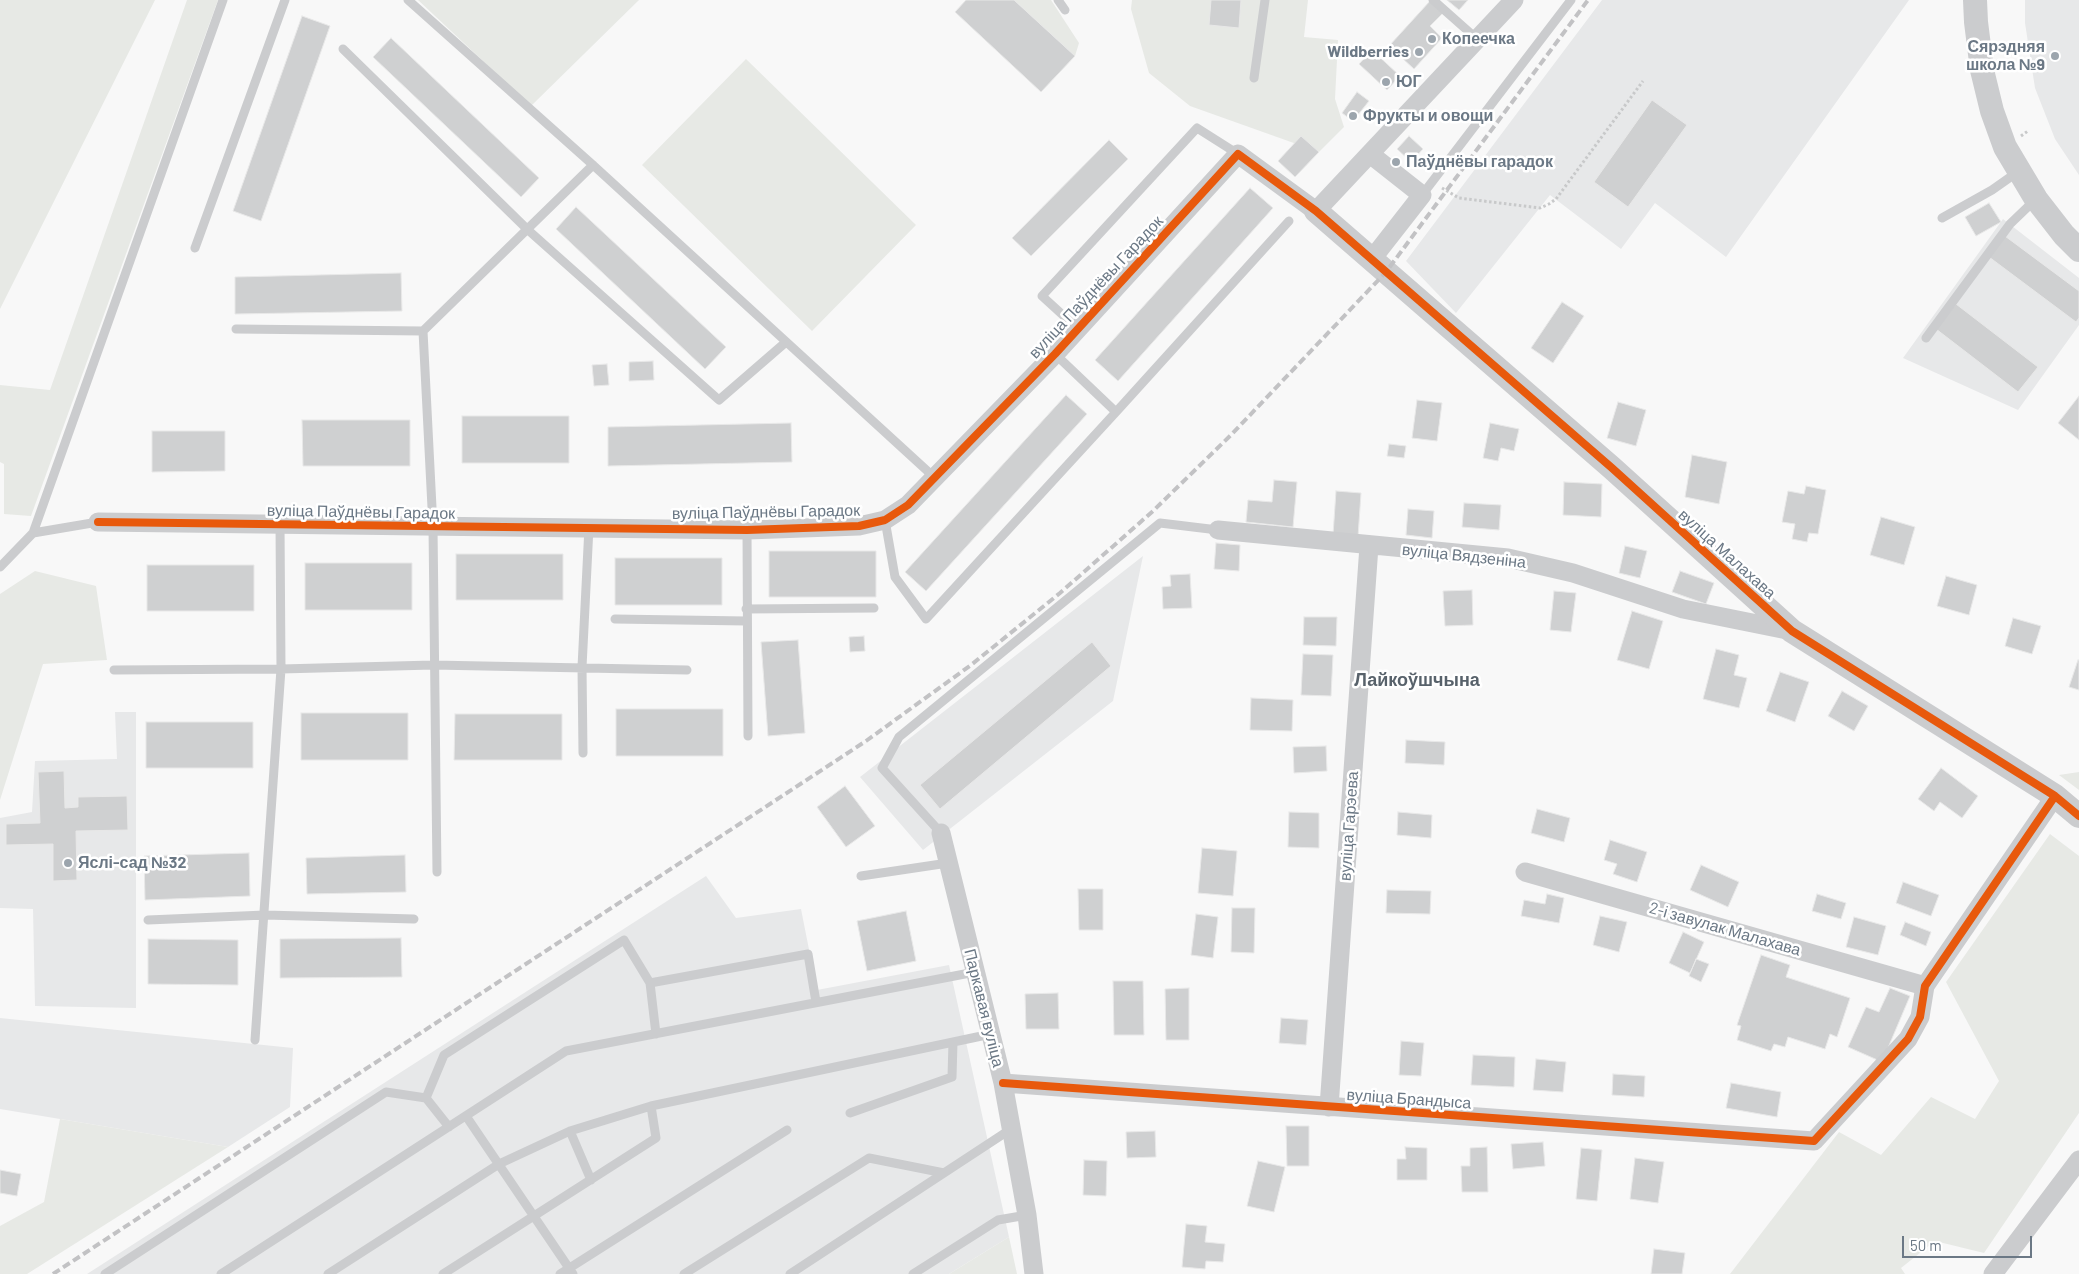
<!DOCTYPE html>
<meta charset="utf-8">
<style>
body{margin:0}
#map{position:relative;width:2079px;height:1274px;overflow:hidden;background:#f8f8f8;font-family:Barlow,sans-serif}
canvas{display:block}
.scale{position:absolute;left:1902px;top:1236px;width:130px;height:22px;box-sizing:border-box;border:2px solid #6b7885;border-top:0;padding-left:6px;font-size:15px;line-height:18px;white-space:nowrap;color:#6b7885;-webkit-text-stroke:4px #fff;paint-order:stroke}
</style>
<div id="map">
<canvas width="2079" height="1274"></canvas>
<div class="scale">50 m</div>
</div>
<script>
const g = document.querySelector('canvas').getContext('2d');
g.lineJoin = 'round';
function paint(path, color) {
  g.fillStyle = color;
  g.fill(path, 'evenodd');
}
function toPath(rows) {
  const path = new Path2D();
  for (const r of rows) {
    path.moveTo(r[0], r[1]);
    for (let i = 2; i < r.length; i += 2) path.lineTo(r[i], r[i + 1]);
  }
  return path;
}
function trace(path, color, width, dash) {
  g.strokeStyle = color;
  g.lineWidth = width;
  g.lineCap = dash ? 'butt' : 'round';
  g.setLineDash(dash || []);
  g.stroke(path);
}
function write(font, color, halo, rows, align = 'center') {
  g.font = font + ' Barlow,sans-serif';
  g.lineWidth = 5;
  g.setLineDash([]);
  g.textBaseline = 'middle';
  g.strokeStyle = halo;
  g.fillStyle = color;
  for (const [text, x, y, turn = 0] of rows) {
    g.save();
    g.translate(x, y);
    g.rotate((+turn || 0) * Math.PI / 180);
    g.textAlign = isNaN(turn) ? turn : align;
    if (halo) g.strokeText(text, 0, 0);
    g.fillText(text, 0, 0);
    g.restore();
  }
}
paint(toPath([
 [1602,0,1909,0,1726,257,1655,203,1621,249,1550,195,1456,313,1406,261],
 [2025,0,2079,0,2079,175,2055,139,2035,88,2025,23],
 [2003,219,2079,278,2079,325,2018,410,1903,358],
 [1143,556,1113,701,923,850,860,777],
 [115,712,136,712,136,1008,35,1006,33,909,0,908,0,818,32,812,35,761,117,759],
 [706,876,736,918,801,909,817,990,949,965,1009,1237,949,1274,87,1274],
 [0,1018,293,1048,290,1107,228,1147,0,1109]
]), '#e7e8e9');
paint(toPath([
 [0,0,155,0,0,309],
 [187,0,218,0,31,516,4,514,4,464,0,462,0,385,50,390],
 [418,0,639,0,531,106],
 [1014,0,1051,0,1079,43,1075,56],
 [1132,0,1308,0,1304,37,1338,40,1335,99,1344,127,1319,152,1190,106,1149,73,1131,9],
 [746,59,916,225,812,331,642,165],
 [35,571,96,586,107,660,43,664,0,800,0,594],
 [2079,772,2079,790,2059,775],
 [2050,834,2079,856,2079,1113,1984,1253,1935,1241,1901,1268,1905,1274,1730,1274,1839,1132,1881,1155,1931,1097,1975,1119,1999,1081,1946,982],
 [60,1119,228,1147,27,1274,0,1274,0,1226,44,1202],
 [1009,1237,1017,1274,949,1274]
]), '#e7e9e5');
const building = toPath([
 [966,0,1014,0,1075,56,1041,92,955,12,966,0],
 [1211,0,1241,0,1239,28,1209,25,1211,0],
 [1447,0,1468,0,1459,10,1447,0],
 [1430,1,1443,13,1430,26,1442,38,1414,69,1389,46,1430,1],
 [302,16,330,26,261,221,233,211,302,16],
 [391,38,539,178,521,197,373,57,391,38],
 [1372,50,1400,76,1387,90,1359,64,1372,50],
 [1357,92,1369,101,1353,121,1342,113,1357,92],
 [1652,100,1687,125,1628,207,1594,182,1652,100],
 [1301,136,1319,152,1295,177,1278,161,1301,136],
 [1409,136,1423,149,1411,162,1397,149,1409,136],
 [1109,140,1128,159,1031,256,1012,238,1109,140],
 [1250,188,1273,208,1118,381,1095,360,1250,188],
 [1989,203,2001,222,1976,236,1965,217,1989,203],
 [576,207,726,347,705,369,556,229,576,207],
 [2005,236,2079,291,2079,318,2076,322,1989,257,2005,236],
 [401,273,402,311,235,314,235,277,401,273],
 [1562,302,1584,316,1553,363,1531,348,1562,302],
 [1956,304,2038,367,2018,392,1936,329,1956,304],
 [653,361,654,380,629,381,629,362,653,361],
 [607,364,609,385,594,386,592,365,607,364],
 [1066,395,1087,414,926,591,905,572,1066,395],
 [2079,396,2079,440,2058,423,2079,396],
 [1417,400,1442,403,1437,441,1412,438,1417,400],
 [1618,402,1646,410,1636,446,1607,438,1618,402],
 [462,416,569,416,569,463,462,463,462,416],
 [302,420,410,420,410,466,303,466,302,420],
 [791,423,792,462,608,466,608,427,791,423],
 [1490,423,1519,429,1514,451,1501,448,1498,461,1483,458,1490,423],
 [152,431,225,431,225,471,152,472,152,431],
 [1389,444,1406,446,1404,458,1387,456,1389,444],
 [1692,455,1727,462,1719,504,1685,497,1692,455],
 [1274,480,1297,482,1293,527,1246,522,1248,500,1272,502,1274,480],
 [1564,482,1602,484,1601,517,1563,515,1564,482],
 [1806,486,1826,490,1818,534,1809,533,1807,542,1792,539,1795,524,1782,522,1788,491,1804,494,1806,486],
 [1336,491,1361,493,1358,537,1333,535,1336,491],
 [1464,503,1501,505,1499,530,1462,527,1464,503],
 [1408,509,1434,511,1432,538,1406,535,1408,509],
 [1881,517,1915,527,1904,565,1870,555,1881,517],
 [1216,543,1240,545,1239,571,1214,569,1216,543],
 [1625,546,1647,551,1640,578,1619,573,1625,546],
 [769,551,876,551,876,597,769,597,769,551],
 [456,554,563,554,563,600,456,600,456,554],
 [615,558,722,558,722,605,615,605,615,558],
 [305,563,412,563,412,610,305,610,305,563],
 [147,565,254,565,254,611,147,611,147,565],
 [1680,571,1714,583,1706,604,1672,592,1680,571],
 [1190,574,1192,608,1163,609,1162,587,1171,586,1170,575,1190,574],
 [1946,576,1977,585,1969,615,1937,606,1946,576],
 [1472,590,1473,625,1445,626,1443,591,1472,590],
 [1554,591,1576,593,1571,632,1550,630,1554,591],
 [1632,611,1663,621,1649,669,1617,660,1632,611],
 [1304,617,1337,617,1336,646,1303,645,1304,617],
 [2013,618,2041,626,2032,654,2005,646,2013,618],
 [864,636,865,651,850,652,849,637,864,636],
 [798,640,805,733,768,736,761,642,798,640],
 [1092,642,1111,666,940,809,920,785,1092,642],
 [1716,649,1739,655,1734,675,1747,678,1739,708,1703,699,1716,649],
 [1303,654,1333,655,1331,696,1301,695,1303,654],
 [2078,660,2079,660,2079,690,2069,687,2078,660],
 [1780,672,1809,682,1795,722,1766,711,1780,672],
 [1842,691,1868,706,1854,731,1828,716,1842,691],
 [1251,698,1293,700,1292,731,1250,730,1251,698],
 [616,709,723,709,723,756,616,756,616,709],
 [301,713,408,713,408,760,301,760,301,713],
 [455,714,562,714,562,760,454,760,455,714],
 [146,722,253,722,253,768,146,768,146,722],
 [1406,740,1445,742,1444,765,1405,763,1406,740],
 [1326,746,1327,771,1294,773,1293,747,1326,746],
 [1941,768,1978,796,1962,818,1940,802,1934,811,1918,799,1941,768],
 [64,771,65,808,78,807,78,797,127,796,128,830,76,831,77,880,53,881,53,844,6,845,6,824,40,823,38,772,64,771],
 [845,786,875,826,846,847,817,807,845,786],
 [1537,809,1570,818,1564,842,1531,833,1537,809],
 [1289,812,1319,813,1319,848,1288,847,1289,812],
 [1398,812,1432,815,1431,838,1397,835,1398,812],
 [1610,840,1647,852,1637,882,1613,874,1617,864,1604,860,1610,840],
 [1202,848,1237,851,1233,896,1198,893,1202,848],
 [249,853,250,896,145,900,144,856,249,853],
 [405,855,406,892,307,894,306,858,405,855],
 [1701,865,1739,882,1728,907,1690,890,1701,865],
 [1903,882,1939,895,1931,916,1896,903,1903,882],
 [1078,889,1103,889,1103,930,1079,930,1078,889],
 [1387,890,1431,891,1430,914,1386,913,1387,890],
 [1547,894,1564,898,1559,923,1521,916,1524,900,1545,904,1547,894],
 [1817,894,1846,903,1841,919,1812,911,1817,894],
 [1232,908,1255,908,1254,953,1231,952,1232,908],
 [906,911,916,961,867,971,857,921,906,911],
 [1196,914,1218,917,1213,958,1191,955,1196,914],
 [1600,916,1627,922,1619,952,1593,945,1600,916],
 [1854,917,1886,926,1878,955,1846,947,1854,917],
 [1905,922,1931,932,1926,946,1900,935,1905,922],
 [1683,932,1704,942,1690,973,1669,963,1683,932],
 [401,938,402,977,280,978,280,939,401,938],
 [148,939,238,940,238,985,148,984,148,939],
 [1761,955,1790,965,1786,977,1850,998,1837,1037,1830,1034,1825,1049,1788,1037,1785,1047,1774,1044,1771,1051,1737,1040,1741,1026,1737,1025,1761,955],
 [1696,959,1709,964,1701,982,1689,976,1696,959],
 [1113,981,1143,981,1144,1035,1114,1035,1113,981],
 [1189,988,1189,1040,1166,1040,1165,989,1189,988],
 [1890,988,1910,996,1882,1062,1848,1047,1866,1007,1879,1012,1890,988],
 [1058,993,1059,1029,1026,1029,1025,994,1058,993],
 [1281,1018,1308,1020,1306,1045,1279,1043,1281,1018],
 [1401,1041,1424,1043,1421,1076,1399,1075,1401,1041],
 [1473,1055,1515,1057,1514,1087,1471,1085,1473,1055],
 [1536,1059,1566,1062,1563,1092,1533,1090,1536,1059],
 [1613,1074,1645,1076,1644,1097,1612,1095,1613,1074],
 [1731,1083,1781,1092,1777,1117,1726,1108,1731,1083],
 [1286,1126,1309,1126,1309,1166,1287,1166,1286,1126],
 [1155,1131,1156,1157,1127,1158,1126,1132,1155,1131],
 [1543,1142,1545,1166,1513,1169,1511,1144,1543,1142],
 [1405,1147,1427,1148,1427,1180,1397,1180,1397,1159,1406,1159,1405,1147],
 [1487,1147,1488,1192,1462,1192,1461,1166,1470,1166,1470,1148,1487,1147],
 [1581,1148,1602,1150,1597,1201,1576,1199,1581,1148],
 [1635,1158,1664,1162,1658,1203,1630,1199,1635,1158],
 [1084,1160,1107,1161,1106,1196,1083,1195,1084,1160],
 [1258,1161,1285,1167,1274,1212,1247,1206,1258,1161],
 [0,1170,21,1174,17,1196,0,1193,0,1170],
 [1186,1224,1207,1226,1205,1242,1225,1244,1223,1262,1206,1261,1205,1269,1182,1267,1186,1224],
 [1654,1249,1685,1253,1682,1274,1651,1274,1654,1249]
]);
paint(building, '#cfd0d1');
trace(building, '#e8e8e8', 1);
trace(toPath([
 [2021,136,2028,131],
 [1442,188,1459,198,1540,208,1549,204,1556,199,1643,81]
]), '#c8c9ca', 3, [2.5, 2.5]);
trace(toPath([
 [408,0,593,165,934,477],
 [1058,0,1065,10],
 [1433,0,1477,39],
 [343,49,528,230,719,400,786,342],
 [1254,78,1265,0],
 [1422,195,1571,0],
 [1942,218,1992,190,2019,171],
 [195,248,285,0],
 [1077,328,1042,296,1197,128,1238,154],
 [236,329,423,331,593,165],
 [423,331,433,527,437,872],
 [1926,338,2010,224,2036,199],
 [1055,354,1116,412,1289,221],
 [885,520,895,577,926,619,1116,412],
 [747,530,748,736],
 [33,533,223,0],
 [0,567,33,533,98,522],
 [746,609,874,608],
 [615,619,746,621],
 [114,670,281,669,433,665,687,670],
 [583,753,582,667,589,527],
 [941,833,882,768,899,737,1160,523,1218,530],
 [861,876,948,863],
 [148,920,265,915,414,919],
 [650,983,808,954,816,1002],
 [255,1040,281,669,280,524],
 [426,1098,444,1055,624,940,650,983,656,1034],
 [850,1113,952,1077,953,1042],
 [466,1116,573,1274],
 [570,1131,591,1180],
 [105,1274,386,1092,426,1098,449,1127],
 [221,1274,566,1051,975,972],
 [328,1274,499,1164,570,1131,651,1106,991,1034],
 [443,1274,656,1138,651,1106],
 [560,1274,787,1130],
 [684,1274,869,1158,944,1173],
 [790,1274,1011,1129],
 [913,1274,998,1220,1027,1215]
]), '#cbccce', 9);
trace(toPath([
 [1370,154,1422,195,1372,259],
 [98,522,747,530,859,526,885,520,908,505,1055,354,1238,154,1316,211,1514,0],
 [1218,530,1508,558,1573,573,1683,609,1792,631],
 [941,833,1003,1083,1027,1215,1034,1274],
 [1525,872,1925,986],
 [1003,1083,1814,1141,1908,1039,1920,1017,1925,986,2055,796],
 [1329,1107,1369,546],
 [1993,1274,2079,1160]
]), '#cbccce', 19);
trace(toPath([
 [1975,0,1976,22,1982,70,1992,111,2005,147,2036,199,2064,235,2079,250],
 [1316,211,1612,468,1792,631,2055,796,2079,816]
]), '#cbccce', 24);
trace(toPath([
 [53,1274,866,741,971,665,1060,593,1153,511,1231,435,1386,272,1588,0]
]), '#c2c2c4', 4, [8, 4]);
trace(toPath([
 [98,522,747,530,859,526,885,520,908,505,1055,354,1238,154,1316,211,1612,468,1792,631,2055,796,2079,816],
 [1003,1083,1814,1141,1908,1039,1920,1017,1925,986,2055,796]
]), '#e8590c', 8);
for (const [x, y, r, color] of [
 [1432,39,5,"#9ca5ad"],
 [1419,52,5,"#9ca5ad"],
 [2055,56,5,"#9ca5ad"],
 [1386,82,5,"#9ca5ad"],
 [1353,116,5,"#9ca5ad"],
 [1396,162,5,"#9ca5ad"],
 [68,863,5,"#9ca5ad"]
]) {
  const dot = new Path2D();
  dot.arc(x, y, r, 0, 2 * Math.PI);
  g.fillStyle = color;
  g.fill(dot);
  trace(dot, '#fff', 2);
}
write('bold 16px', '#6b7885', '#fff', [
 ["Копеечка",1442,39],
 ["Сярэдняя",2045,47,"right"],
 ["школа №9",2045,65,"right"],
 ["Wildberries",1409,52,"right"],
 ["ЮГ",1396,82],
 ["Фрукты и овощи",1363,116],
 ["Паўднёвы гарадок",1406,162],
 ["Яслі-сад №32",78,863]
], 'left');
write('16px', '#6b7885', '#fff', [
 ["вуліца Паўднёвы Гарадок",1096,287,-47],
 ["вуліца Паўднёвы Гарадок",361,512,1],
 ["вуліца Паўднёвы Гарадок",766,512,-1],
 ["вуліца Малахава",1727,554,42],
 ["вуліца Вядзеніна",1464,556,6],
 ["вуліца Гарэева",1349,826,-86],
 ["2-і завулак Малахава",1725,929,16],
 ["Паркавая вуліца",984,1008,76],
 ["вуліца Брандыса",1409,1099,4]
]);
write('bold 18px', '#58626b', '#fff', [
 ["Лайкоўшчына",1417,680]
]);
</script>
